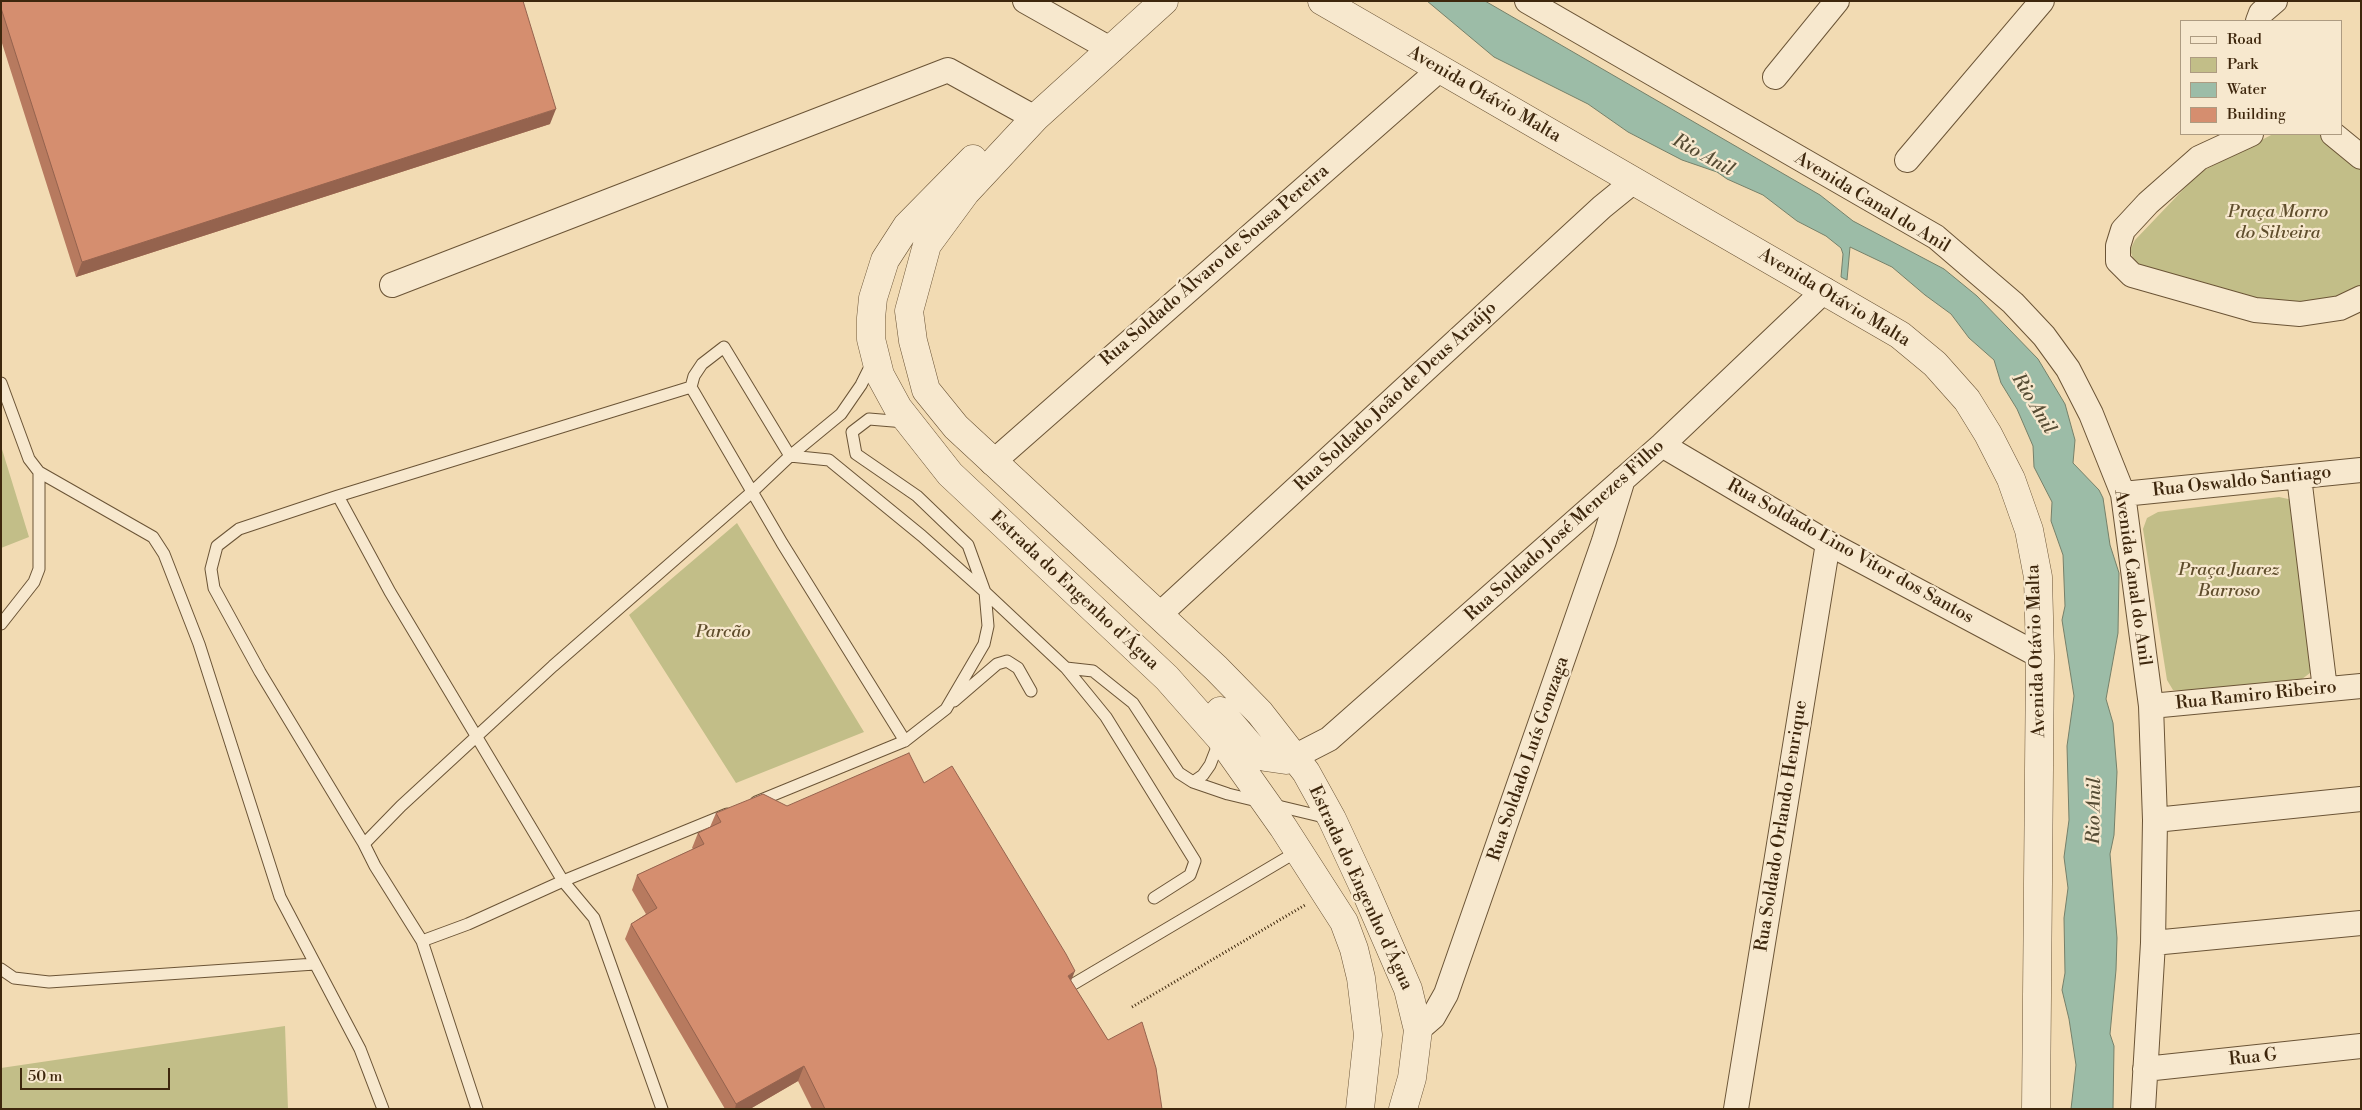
<!DOCTYPE html>
<meta charset="utf-8">
<style>
body{margin:0}
#map{position:relative;width:2362px;height:1110px;overflow:hidden;background:#f2dbb3;font-family:"Libre Bodoni",serif}
canvas{display:block}
.frame{position:absolute;inset:0;border:2px solid #3e270d;pointer-events:none}
.legend{position:absolute;left:2180px;top:20px;width:162px;height:115px;box-sizing:border-box;background:#f7e8ce;border:1px solid #ad9b81;margin:0;padding:6px 9px;list-style:none;font-size:15px;color:#3e270d}
.legend li{display:flex;align-items:center;gap:10px;height:25px}
.legend b{width:25px;border:1px solid #ad9b81}
.scale{position:absolute;left:20px;top:1068px;width:150px;height:22px;box-sizing:border-box;border:2px solid #3e270d;border-top:0;padding-left:6px;font-size:15px;line-height:18px;white-space:nowrap;color:#3e270d;-webkit-text-stroke:4px #f7e8ce;paint-order:stroke}
</style>
<div id="map">
<canvas width="2362" height="1110"></canvas>
<div class="frame"></div>
<ul class="legend">
<li><b style="height:6px;background:#f7e8ce"></b>Road</li>
<li><b style="height:14px;background:#c2be88"></b>Park</li>
<li><b style="height:14px;background:#9cbca7"></b>Water</li>
<li><b style="height:14px;background:#d58e6f"></b>Building</li>
</ul>
<div class="scale">50 m</div>
</div>
<script>
const g = document.querySelector('canvas').getContext('2d');
g.lineJoin = 'round';
function paint(path, color) {
  g.fillStyle = color;
  g.fill(path, 'evenodd');
}
function toPath(rows) {
  const path = new Path2D();
  for (const r of rows) {
    path.moveTo(r[0], r[1]);
    for (let i = 2; i < r.length; i += 2) path.lineTo(r[i], r[i + 1]);
  }
  return path;
}
function trace(path, color, width, dash) {
  g.strokeStyle = color;
  g.lineWidth = width;
  g.lineCap = dash ? 'butt' : 'round';
  g.setLineDash(dash || []);
  g.stroke(path);
}
function write(font, color, halo, rows, align = 'center') {
  g.font = font + ' "Libre Bodoni",serif';
  g.lineWidth = 4.5;
  g.setLineDash([]);
  g.textBaseline = 'middle';
  g.strokeStyle = halo;
  g.fillStyle = color;
  for (const [text, x, y, turn = 0] of rows) {
    g.save();
    g.translate(x, y);
    g.rotate((+turn || 0) * Math.PI / 180);
    g.textAlign = isNaN(turn) ? turn : align;
    if (halo) g.strokeText(text, 0, 0);
    g.fillText(text, 0, 0);
    g.restore();
  }
}
paint(toPath([
 [2273,134,2319,134,2361,169,2361,292,2349,298,2270,306,2144,269,2134,261,2130,250,2135,240,2199,173],
 [1,446,29,537,1,548],
 [2279,497,2293,500,2313,664,2310,673,2302,679,2183,691,2173,690,2167,680,2143,529,2147,518,2158,512],
 [737,523,864,732,736,783,629,615],
 [285,1026,288,1109,1,1109,1,1068]
]), '#c2be88');
const water = toPath([
 [1427,1,1485,1,1820,195,1853,221,1944,269,1977,296,2038,359,2065,404,2075,440,2073,463,2099,490,2103,498,2110,545,2119,573,2118,633,2106,699,2113,723,2117,772,2114,835,2110,854,2117,938,2116,970,2110,1034,2114,1046,2113,1109,2071,1109,2076,1065,2069,1019,2062,990,2065,973,2064,918,2068,888,2064,857,2069,820,2067,746,2074,696,2062,620,2065,606,2063,555,2051,521,2052,502,2034,467,2033,446,2017,409,2001,383,1994,360,1969,338,1951,314,1925,295,1892,267,1850,247,1847,280,1841,277,1843,254,1841,248,1826,236,1797,221,1763,195,1727,179,1717,172,1682,160,1628,132,1588,104,1494,57,1427,1]
]);
paint(water, '#9cbca7');
trace(water, '#768069', 1);
const service = toPath([
 [1,383,29,459,39,472,153,537,164,554,199,644,280,897,360,1049,383,1109],
 [905,422,869,419,852,432,856,454,917,496,968,545,985,592,1066,668,1106,717,1195,861,1190,875,1154,898],
 [338,496,390,592,563,881,594,918,662,1109],
 [1,624,34,582,39,569,39,472],
 [1066,668,1093,671,1133,703,1179,773,1193,782,1228,794,1328,818],
 [954,701,997,664,1007,661,1018,668,1031,691],
 [1193,782,1203,775,1210,765,1219,742],
 [756,802,905,741,946,709,984,644,988,626,985,592,922,536,829,460,790,456,724,347,702,364,694,376,691,387,782,543,905,741],
 [364,844,260,672,214,588,211,569,217,546,239,529,338,496,691,387],
 [422,941,468,924,563,881,727,814],
 [1,969,14,978,49,982,315,964],
 [1060,992,1298,851],
 [477,1109,422,941,375,866,364,844,401,806,553,666,752,492,790,456,841,414,861,385,873,361]
]);
const minor = toPath([
 [1025,1,1112,50],
 [1527,1,1936,237,2013,303,2044,336,2068,369,2091,414,2123,494,2151,706,2155,820,2153,943,2143,1109],
 [2258,21,2261,13,2275,1],
 [1775,77,1837,1],
 [2251,134,2199,158,2148,203,2123,230,2118,246,2118,261,2132,275,2255,310,2300,314,2340,308,2361,298],
 [2333,134,2361,157],
 [1907,160,2042,1],
 [392,285,948,70,1035,118],
 [1662,445,1828,543,2040,656],
 [992,463,1439,70],
 [2299,477,2325,689],
 [2123,494,2361,470],
 [1159,615,1602,207,1634,181],
 [2151,706,2361,686],
 [1294,757,1329,739,1662,445,1825,290],
 [2155,820,2361,799],
 [2153,943,2361,923],
 [1418,1030,1433,1017,1446,994,1604,541,1623,479],
 [2145,1069,2361,1046],
 [1736,1109,1828,543]
]);
const tertiary = toPath([
 [1164,1,1035,118,966,192,927,245,909,311,913,341,926,390,956,427,1216,668,1260,713,1306,772,1332,819,1365,890,1408,989,1418,1030,1412,1078,1403,1109],
 [1322,1,1900,335,1935,364,1967,400,1988,434,2011,479,2029,530,2038,577,2040,656,2036,1109],
 [973,159,907,226,885,260,873,298,871,318,871,339,880,375,898,408,950,474,1167,678,1220,738,1283,827,1344,922,1354,949,1361,978,1368,1035,1360,1109],
 [1220,711,1251,747,1265,757,1286,760,1294,757]
]);
trace(service, '#6b5436', 13);
trace(minor, '#6b5436', 26);
trace(tertiary, '#6b5436', 29);
trace(toPath([
 [1132,1007,1305,905]
]), '#3e270d', 3, [1, 2.5]);
trace(service, '#f7e8ce', 11);
trace(minor, '#f7e8ce', 24);
trace(tertiary, '#f7e8ce', 28);
paint(toPath([
 [1,1,550,124,76,277,1,40],
 [924,783,1071,981,1108,1040,1162,1109,812,1109,798,1081,750,1109,725,1109,625,939,631,924,646,914,632,890,637,875,693,849,692,848,698,833,710,827,716,813,787,806]
]), '#b77a5f');
paint(toPath([
 [556,109,550,124,76,277,82,262],
 [1075,971,1069,986,1068,976],
 [804,1066,798,1081,750,1109,735,1109,736,1104]
]), '#95634e');
const building = toPath([
 [1,1,523,1,556,109,82,262,1,8,1,1],
 [909,753,924,783,952,766,1066,954,1075,971,1068,976,1108,1040,1142,1022,1156,1068,1162,1109,825,1109,804,1066,736,1104,631,924,657,908,637,875,704,844,698,833,721,822,716,813,763,794,787,806,909,753]
]);
paint(building, '#d58e6f');
trace(building, '#95634e', 1);
write('18px', '#3e270d', '#f7e8ce', [
 ["Avenida Otávio Malta",1484,95,30],
 ["Avenida Canal do Anil",1872,203,31],
 ["Rua Soldado Álvaro de Sousa Pereira",1215,266,-41],
 ["Avenida Otávio Malta",1834,298,31],
 ["Rua Soldado João de Deus Araújo",1396,397,-43],
 ["Rua Oswaldo Santiago",2242,482,-6],
 ["Rua Soldado José Menezes Filho",1565,531,-42],
 ["Rua Soldado Lino Vitor dos Santos",1850,552,29],
 ["Avenida Canal do Anil",2132,578,82],
 ["Estrada do Engenho d'Água",1074,591,43],
 ["Avenida Otávio Malta",2037,651,-92],
 ["Rua Ramiro Ribeiro",2256,696,-6],
 ["Rua Soldado Luís Gonzaga",1529,759,-71],
 ["Rua Soldado Orlando Henrique",1782,826,-81],
 ["Estrada do Engenho d'Água",1360,888,65],
 ["Rua G",2253,1058,-6]
]);
write('italic 18px', '#5f4d2c', '#f7e8ce', [
 ["Praça Morro",2278,213],
 ["do Silveira",2278,234],
 ["Praça Juarez",2229,571],
 ["Barroso",2229,592],
 ["Parcão",723,633]
]);
write('italic 19px', '#564c34', '#f7e8ce', [
 ["Rio Anil",1703,156,29],
 ["Rio Anil",2033,404,59],
 ["Rio Anil",2095,811,-89]
]);
</script>
